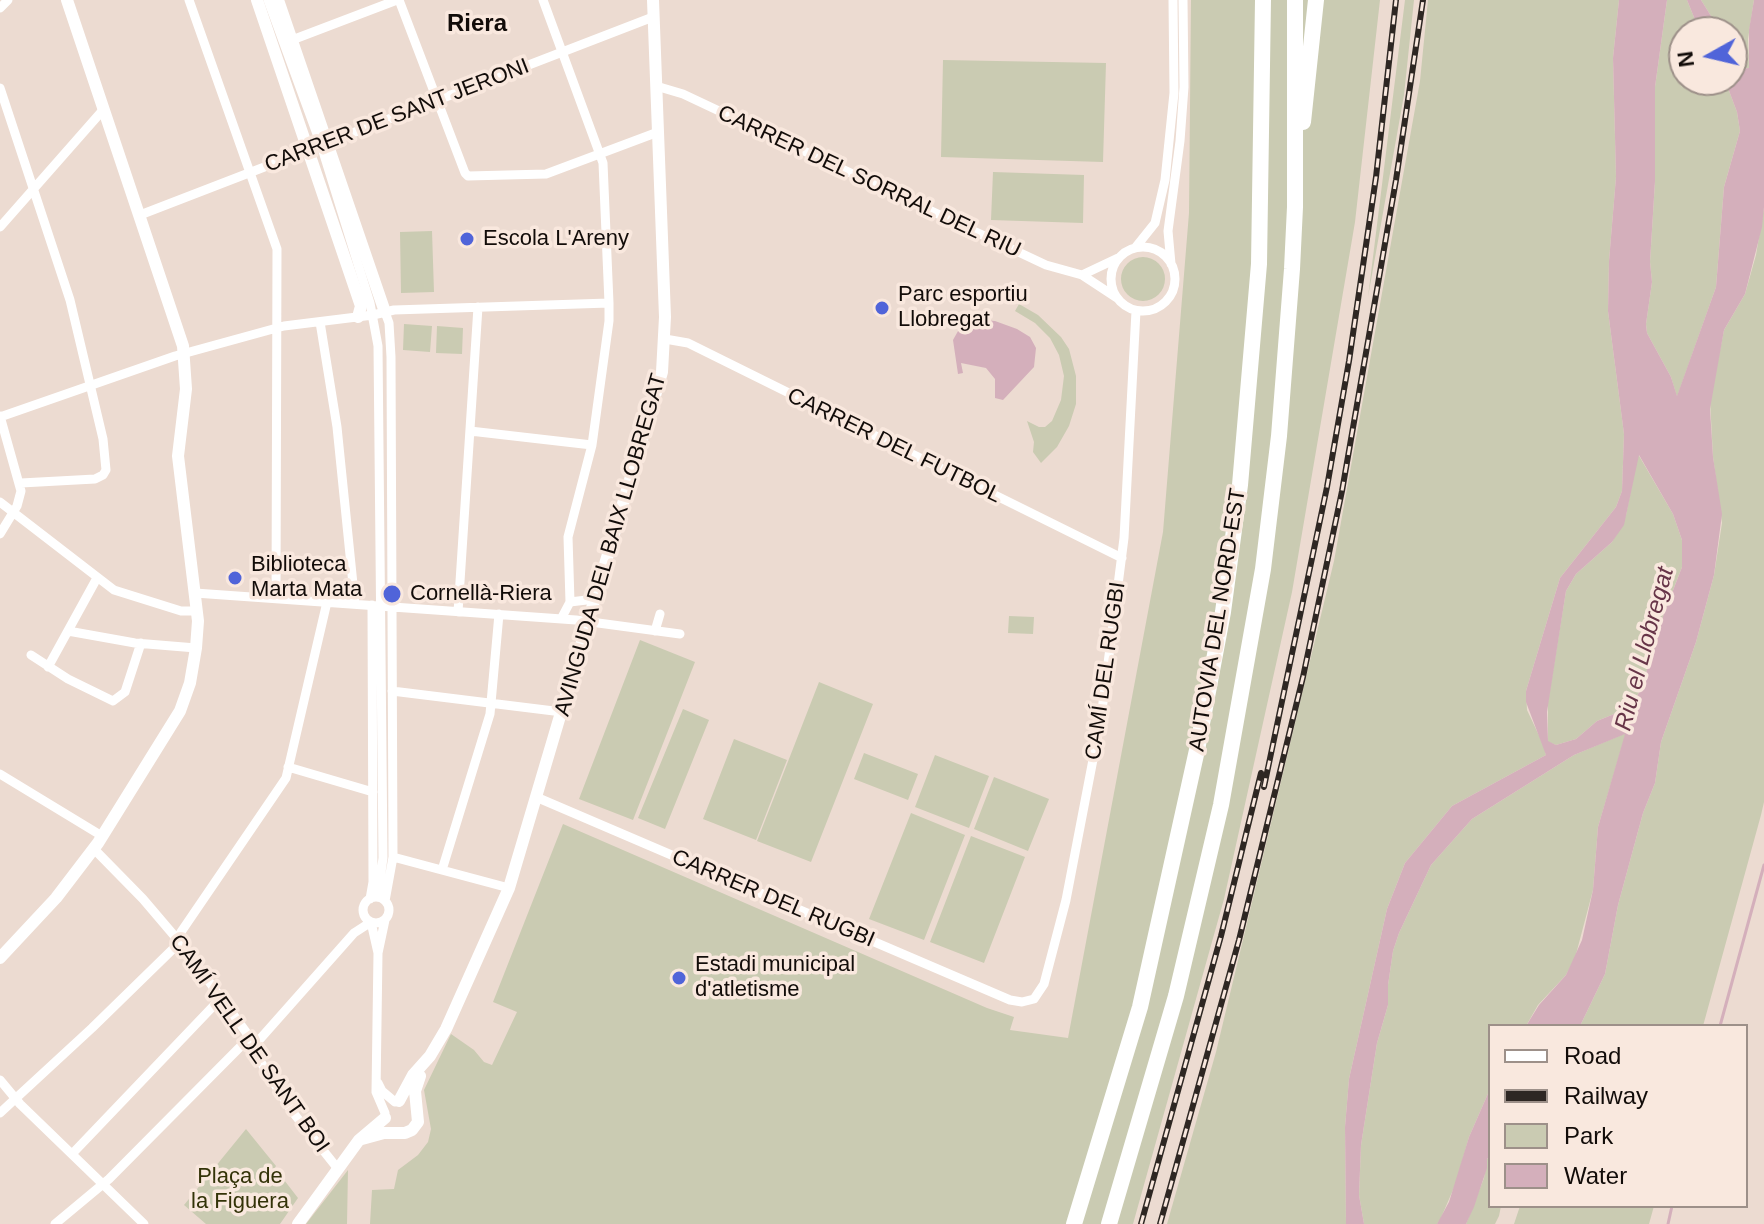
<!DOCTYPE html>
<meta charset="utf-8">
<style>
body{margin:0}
#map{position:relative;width:1764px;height:1224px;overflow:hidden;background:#ecdbd1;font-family:Helvetica,sans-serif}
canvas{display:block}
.legend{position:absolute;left:1488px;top:1024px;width:260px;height:184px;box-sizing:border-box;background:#f9e8de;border:2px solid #9d9089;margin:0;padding:10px 14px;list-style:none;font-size:24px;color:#120c09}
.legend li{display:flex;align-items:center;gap:16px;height:40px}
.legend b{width:40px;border:2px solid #9d9089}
.north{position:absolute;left:1668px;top:16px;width:80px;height:80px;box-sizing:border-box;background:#f9e8de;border:2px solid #9d9089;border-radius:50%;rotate:262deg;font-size:22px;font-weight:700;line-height:32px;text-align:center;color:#120c09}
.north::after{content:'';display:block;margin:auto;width:28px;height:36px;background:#5064d9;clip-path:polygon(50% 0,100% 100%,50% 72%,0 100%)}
</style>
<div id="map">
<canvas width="1764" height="1224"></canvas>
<ul class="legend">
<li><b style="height:10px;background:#fff"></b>Road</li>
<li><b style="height:10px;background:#2e2723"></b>Railway</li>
<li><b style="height:22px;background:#cacbb2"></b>Park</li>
<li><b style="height:22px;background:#d4afbb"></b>Water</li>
</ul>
<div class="north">N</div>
</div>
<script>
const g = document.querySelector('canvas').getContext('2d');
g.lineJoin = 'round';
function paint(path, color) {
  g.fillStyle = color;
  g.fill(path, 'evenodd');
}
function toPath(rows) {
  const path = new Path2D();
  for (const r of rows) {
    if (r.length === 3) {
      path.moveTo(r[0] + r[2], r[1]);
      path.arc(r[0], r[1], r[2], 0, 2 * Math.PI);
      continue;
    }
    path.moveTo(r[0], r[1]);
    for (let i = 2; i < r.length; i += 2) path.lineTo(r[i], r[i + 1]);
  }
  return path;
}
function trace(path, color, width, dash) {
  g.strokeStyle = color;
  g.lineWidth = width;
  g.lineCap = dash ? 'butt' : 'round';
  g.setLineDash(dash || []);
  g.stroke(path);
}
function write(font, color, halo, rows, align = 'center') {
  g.font = font + ' Helvetica,sans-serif';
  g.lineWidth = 7;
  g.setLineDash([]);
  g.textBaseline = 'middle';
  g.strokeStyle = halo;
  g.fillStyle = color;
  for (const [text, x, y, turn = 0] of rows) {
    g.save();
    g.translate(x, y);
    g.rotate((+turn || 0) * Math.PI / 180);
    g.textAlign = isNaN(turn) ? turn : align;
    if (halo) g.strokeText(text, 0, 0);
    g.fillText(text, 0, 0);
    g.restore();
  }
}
paint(toPath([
 [1191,0,1380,0,1355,222,1292,592,1224,899,1133,1224,370,1224,372,1190,394,1189,398,1170,418,1155,428,1142,431,1129,424,1090,451,1034,474,1050,484,1062,492,1065,517,1012,493,1002,563,824,987,1008,1014,1017,1010,1030,1068,1038,1163,532,1189,213],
 [1405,0,1414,0,1404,95,1368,297],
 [1428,0,1619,0,1613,58,1616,177,1609,261,1608,311,1624,434,1622,491,1616,507,1560,578,1541,641,1526,691,1527,710,1544,746,1546,755,1452,806,1405,863,1387,909,1349,1079,1345,1127,1346,1224,1167,1224,1216,1052,1334,561,1420,81],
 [1667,0,1687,0,1700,32,1684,32,1684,80,1725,80,1737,112,1740,131,1724,187,1716,287,1677,397,1671,377,1647,333,1646,324,1652,282,1650,262,1655,181,1655,87],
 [1701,0,1754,0,1748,39,1749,68,1740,69,1732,55,1732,32,1721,32],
 [943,60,1106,63,1103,162,941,157],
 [993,172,1084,175,1083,223,991,220],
 [1764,207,1764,802,1761,815,1703,1026,1580,1026,1605,974,1618,905,1643,813,1655,783,1661,742,1696,642,1714,575,1722,523,1713,457,1710,400,1724,330,1745,294,1756,255],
 [432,231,434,292,401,293,400,232],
 [1143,279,22],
 [1019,304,1038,315,1061,337,1069,349,1076,376,1076,404,1069,426,1057,447,1041,463,1033,452,1034,442,1027,421,1039,427,1045,427,1052,421,1061,400,1064,376,1059,355,1050,338,1035,323,1015,311],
 [404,324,432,326,430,352,403,350],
 [437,326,463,328,462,354,436,353],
 [1638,454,1673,514,1682,540,1682,567,1662,619,1642,687,1637,696,1624,710,1597,721,1576,739,1556,745,1548,742,1548,701,1566,591,1576,574,1612,542,1626,515],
 [1009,616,1034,617,1033,634,1008,633],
 [640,640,695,662,633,820,579,799],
 [819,682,873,704,811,862,757,841],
 [683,709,709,720,665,829,638,818],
 [1626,733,1598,827,1593,890,1575,958,1566,975,1538,1005,1526,1026,1490,1026,1490,1089,1469,1137,1456,1183,1440,1220,1437,1224,1364,1224,1359,1195,1361,1145,1377,1043,1388,1005,1388,985,1393,951,1399,933,1431,865,1472,819,1574,755],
 [734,739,787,760,756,840,703,819],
 [864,753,918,774,908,800,854,779],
 [935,755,989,776,969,828,915,807],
 [994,777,1049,799,1028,851,974,829],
 [911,813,965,835,924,940,869,919],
 [971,836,1025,857,984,963,930,942],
 [246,1129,276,1166,271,1174,275,1177,278,1174,281,1176,298,1198,280,1224,206,1224,184,1205],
 [1490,1156,1490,1206,1501,1206,1499,1216,1495,1224,1466,1224,1484,1178,1487,1159],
 [348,1170,347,1224,306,1224],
 [1520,1206,1654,1206,1649,1224,1514,1224]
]), '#cacbb2');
paint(toPath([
 [1619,0,1667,0,1655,87,1655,181,1650,262,1652,282,1646,324,1647,333,1671,377,1677,396,1716,287,1724,187,1740,131,1737,112,1725,80,1732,80,1732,55,1740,69,1749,68,1749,30,1754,0,1764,0,1764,207,1762,227,1745,294,1724,330,1710,409,1713,457,1722,514,1714,575,1696,642,1661,742,1655,783,1643,813,1618,905,1605,974,1580,1026,1526,1026,1539,1005,1566,975,1582,940,1593,890,1598,827,1625,734,1574,755,1472,819,1431,865,1399,933,1393,951,1388,985,1388,1005,1377,1043,1361,1145,1359,1195,1364,1224,1346,1224,1345,1127,1349,1079,1387,909,1405,863,1452,806,1546,755,1526,702,1526,691,1541,641,1560,578,1616,507,1622,491,1624,434,1608,311,1609,261,1616,177,1613,58],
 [1639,455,1673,514,1682,540,1682,567,1662,619,1642,687,1637,696,1624,710,1597,721,1576,739,1556,745,1548,741,1547,712,1566,591,1576,574,1612,542,1624,525],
 [1687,0,1701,0,1721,32,1700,32],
 [972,319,995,321,1017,329,1030,337,1036,348,1034,367,1003,400,995,398,995,379,986,368,961,363,963,373,958,374,953,340,962,324],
 [1490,1089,1490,1156,1487,1159,1487,1168,1474,1207,1466,1224,1437,1224,1449,1202,1469,1137]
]), '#d4afbb');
trace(toPath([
 [1720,1026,1764,865],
 [1668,1224,1672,1206]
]), '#d4afbb', 3);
trace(toPath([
 [189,0,277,249,276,598],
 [268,0,321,145,370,303,378,346,383,858,378,894],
 [399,0,465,173,468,176,546,174,658,132],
 [543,0,603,163,609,303,609,321,592,445,568,537,570,602,561,619],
 [0,8,8,0],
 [292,40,397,0],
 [656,86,683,94,1046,265,1082,275,1117,298],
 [0,88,70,300,103,439,106,470,103,475,95,479,21,483],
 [140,215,653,17],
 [0,227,103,110],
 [1143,279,32],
 [1135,248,1155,223,1165,180,1174,93,1173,0],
 [1171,264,1168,231,1180,141,1184,87,1183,0],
 [1082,275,1118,258],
 [320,322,337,427,355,604],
 [665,339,688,343,1122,558],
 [0,416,21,491,17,506,0,534],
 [0,417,175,356,284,326,373,315,394,310,609,303],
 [470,431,592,445],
 [0,502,114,590,181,611,197,611],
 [195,593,576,620,680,634],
 [570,602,595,599],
 [458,612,478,307],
 [68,631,135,643,196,648],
 [655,631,660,614],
 [31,655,68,679,113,701,125,692,141,643],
 [48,667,97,578],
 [392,691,562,712],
 [288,767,373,792],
 [0,774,102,836],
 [536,797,1010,1000,1022,1002,1034,999,1044,984,1066,900,1101,718,1124,538,1136,311],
 [94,849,143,899,183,946,246,1032,255,1053,291,1110,338,1169],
 [393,857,509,888],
 [442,870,490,714,499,614],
 [376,910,13],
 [370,899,373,882,372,605],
 [385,901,393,857,391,357,389,323,385,312],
 [385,920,378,953,376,1092,385,1113],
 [0,1080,20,1104,144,1224],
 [378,1083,382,1091,395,1102],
 [0,1113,92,1028,175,947,181,932,286,778,327,602],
 [72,1154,221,998],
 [55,1224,109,1179,241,1046,260,1039,354,933,371,922,378,953]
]), '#fff', 9);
trace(toPath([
 [257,0,361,306,358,317],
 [278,0,385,312],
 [0,958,56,898,98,843,180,711,190,683,196,648,198,621,178,456,186,389,183,346,67,0],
 [399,1101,413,1075,430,1056,446,1029,509,888,662,372,665,317,653,0],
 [362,1139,384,1133,405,1133,412,1130,418,1122,415,1091,420,1076],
 [298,1224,359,1140,385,1118]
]), '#fff', 12);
trace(toPath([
 [1303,122,1316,0],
 [1074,1224,1140,1007,1197,750,1223,612,1240,485,1259,264,1263,0],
 [1109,1224,1176,996,1221,805,1263,569,1279,436,1292,269,1295,207,1295,0]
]), '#fff', 16);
const rail = toPath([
 [1264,787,1327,487,1349,361,1376,177,1396,0],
 [1141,1224,1221,936,1261,773],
 [1160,1224,1239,940,1303,677,1342,491,1396,180,1423,0]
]);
trace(rail, '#2e2723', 6);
trace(rail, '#f9e8de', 3, [9]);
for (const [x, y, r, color] of [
 [467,239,8,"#5064d9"],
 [882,308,8,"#5064d9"],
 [235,578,8,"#5064d9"],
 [392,594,10,"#5064d9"],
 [679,978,8,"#5064d9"]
]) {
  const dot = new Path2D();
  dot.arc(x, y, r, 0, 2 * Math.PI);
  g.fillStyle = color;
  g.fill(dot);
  trace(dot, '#f9e8de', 3);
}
write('22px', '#120c09', '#f9e8de', [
 ["CARRER DE SANT JERONI",397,116,-21],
 ["CARRER DEL SORRAL DEL RIU",869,182,25],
 ["CARRER DEL FUTBOL",894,446,26],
 ["AVINGUDA DEL BAIX LLOBREGAT",611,545,-74],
 ["AUTOVIA DEL NORD-EST",1218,620,-81],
 ["CAMÍ DEL RUGBI",1106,671,-82],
 ["CARRER DEL RUGBI",773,899,23],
 ["CAMÍ VELL DE SANT BOI",249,1044,55]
]);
write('22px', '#120c09', '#f9e8de', [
 ["Escola L'Areny",483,239],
 ["Parc esportiu",898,295],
 ["Llobregat",898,320],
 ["Biblioteca",251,565],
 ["Marta Mata",251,590],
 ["Cornellà-Riera",410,594],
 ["Estadi municipal",695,965],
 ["d'atletisme",695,990]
], 'left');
write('22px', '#333308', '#f9e8de', [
 ["Plaça de",240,1177],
 ["la Figuera",240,1202]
]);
write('bold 24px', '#120c09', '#f9e8de', [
 ["Riera",477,24]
]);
write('italic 24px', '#673548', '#f9e8de', [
 ["Riu el Llobregat",1645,649,-75]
]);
</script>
